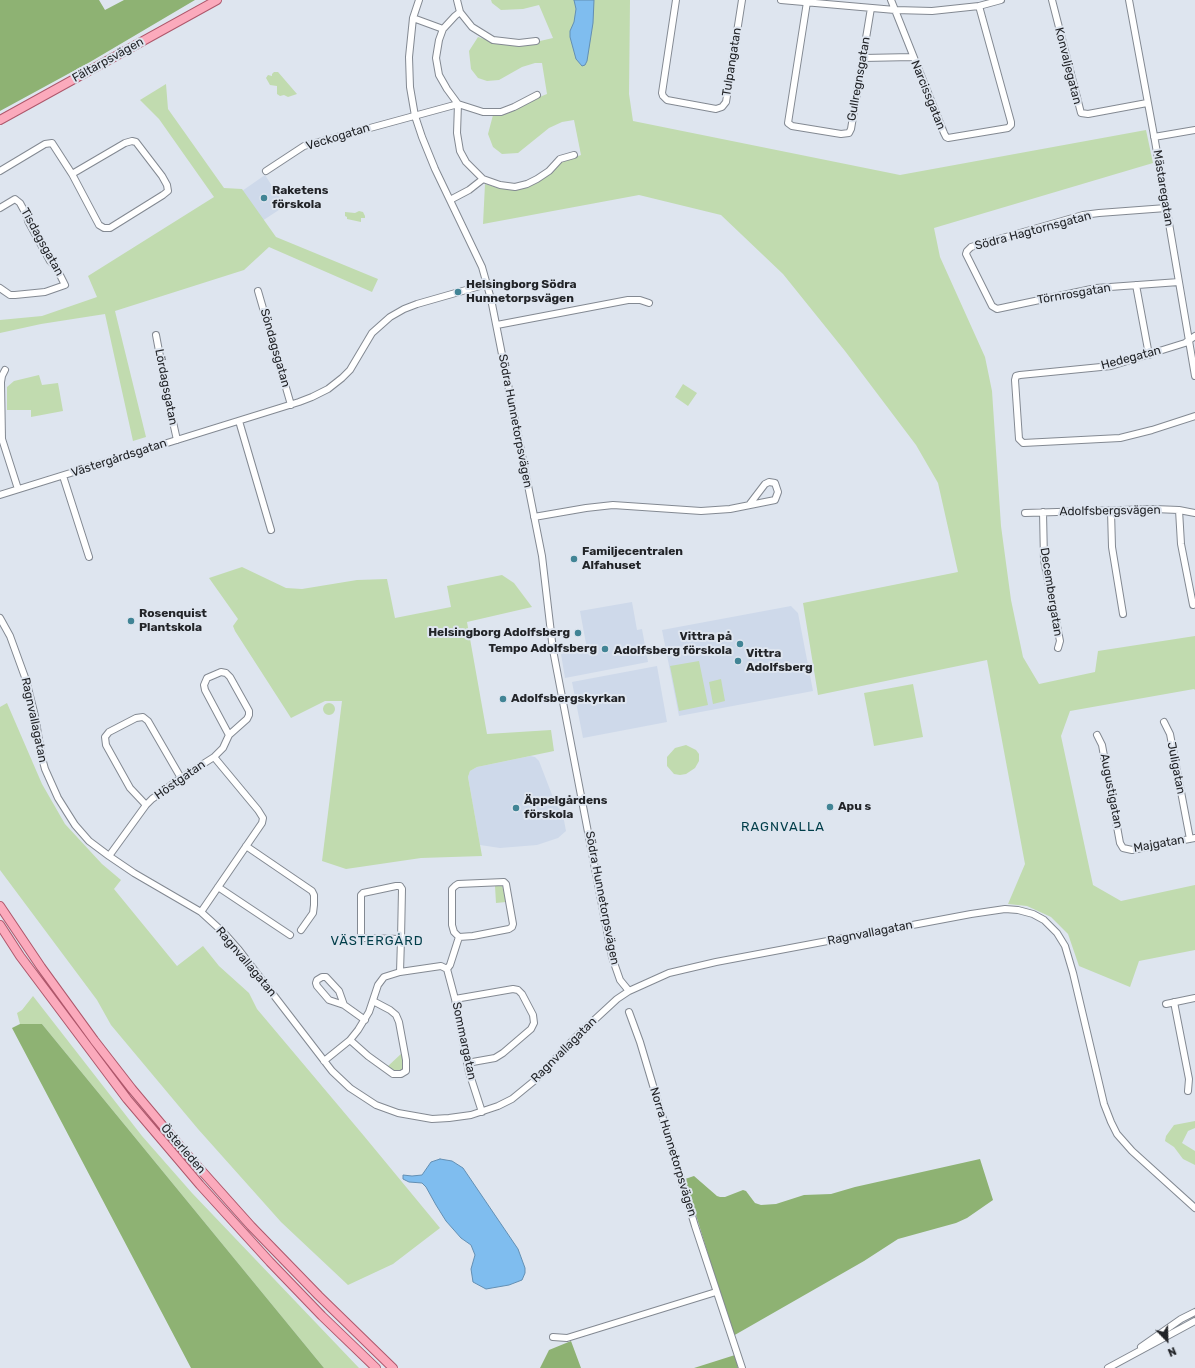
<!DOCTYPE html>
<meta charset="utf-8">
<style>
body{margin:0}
#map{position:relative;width:1195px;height:1368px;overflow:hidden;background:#dee5ef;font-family:Rubik,sans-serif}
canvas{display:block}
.north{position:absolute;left:1147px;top:1320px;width:40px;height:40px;-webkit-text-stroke:3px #dee5ef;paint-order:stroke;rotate:157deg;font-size:11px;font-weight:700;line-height:16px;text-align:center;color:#222428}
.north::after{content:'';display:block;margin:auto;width:14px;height:18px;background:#222428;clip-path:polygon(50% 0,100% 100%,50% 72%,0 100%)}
</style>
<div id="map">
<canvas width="1195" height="1368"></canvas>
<div class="north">N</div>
</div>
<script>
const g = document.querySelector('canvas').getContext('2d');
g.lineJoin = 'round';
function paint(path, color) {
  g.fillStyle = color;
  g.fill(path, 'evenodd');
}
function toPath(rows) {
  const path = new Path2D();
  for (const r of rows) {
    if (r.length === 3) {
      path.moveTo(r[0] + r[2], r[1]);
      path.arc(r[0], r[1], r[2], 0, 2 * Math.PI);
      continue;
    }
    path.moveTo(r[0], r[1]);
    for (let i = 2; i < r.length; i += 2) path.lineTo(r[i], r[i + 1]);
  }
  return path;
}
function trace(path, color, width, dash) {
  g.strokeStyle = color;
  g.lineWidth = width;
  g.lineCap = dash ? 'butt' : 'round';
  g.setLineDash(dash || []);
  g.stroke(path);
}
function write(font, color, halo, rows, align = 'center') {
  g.font = font + ' Rubik,sans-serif';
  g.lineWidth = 4;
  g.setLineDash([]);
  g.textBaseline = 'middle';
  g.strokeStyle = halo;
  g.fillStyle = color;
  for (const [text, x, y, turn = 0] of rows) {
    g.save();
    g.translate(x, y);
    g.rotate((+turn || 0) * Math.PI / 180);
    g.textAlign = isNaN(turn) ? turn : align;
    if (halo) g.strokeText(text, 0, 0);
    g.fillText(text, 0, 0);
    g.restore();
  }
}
paint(toPath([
 [265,175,285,206,262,221,242,191],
 [632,602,637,630,642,629,648,662,565,678,561,654,587,649,580,611],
 [791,606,798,613,813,691,679,716,662,630],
 [657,666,667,722,583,738,572,682],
 [530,756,535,757,539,761,554,800,563,815,566,831,558,838,537,845,500,848,480,845,468,777,470,771,477,767]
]), '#ced9ea');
paint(toPath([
 [491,0,630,0,629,94,633,121,900,175,1146,130,1153,163,934,228,940,257,985,357,992,391,1001,526,1011,600,1023,657,1039,684,1095,672,1098,651,1195,636,1195,690,1194,689,1070,711,1061,736,1093,885,1121,901,1195,885,1195,950,1139,961,1130,987,1079,966,1068,934,1051,917,1027,906,1008,904,1025,864,987,660,818,695,803,603,958,572,938,483,916,445,845,351,783,274,721,215,639,195,483,224,485,184,501,189,519,189,550,173,563,161,581,155,574,120,562,122,549,128,518,153,502,154,493,147,488,134,493,115,501,115,510,112,527,102,547,94,542,63,535,63,522,67,499,80,487,81,478,78,471,69,469,51,478,37,502,45,527,44,553,38,539,5,523,9,501,10,492,3],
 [274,72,278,72,297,94,288,97,284,95,280,96,277,94,277,86,270,85,266,78,268,75,272,76,272,74],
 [166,84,168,109,224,188,242,189,276,237,378,279,372,292,269,247,244,270,115,311,146,437,133,441,105,314,41,324,0,333,0,320,42,316,97,297,88,276,214,197,159,119,140,100],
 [359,211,363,212,365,216,365,218,361,218,361,222,347,219,347,217,345,216,345,212,355,213],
 [39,375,42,385,58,383,63,411,31,417,31,410,7,410,7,387,14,381],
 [683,384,697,393,688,406,675,397],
 [242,567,286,588,302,589,357,580,387,579,395,618,451,607,447,586,502,575,514,583,532,607,467,622,487,734,551,730,554,751,477,767,470,771,468,777,482,856,421,858,346,869,322,861,342,701,325,701,291,718,235,631,233,626,238,619,209,578],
 [699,661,708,705,679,711,670,666],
 [721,679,725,701,713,704,709,682],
 [913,684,923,737,874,746,864,693],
 [329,709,6],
 [7,703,42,784,65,824,102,864,121,880,114,889,177,966,203,946,219,966,249,993,257,1009,364,1136,440,1228,393,1264,348,1285,281,1222,198,1129,111,1025,97,1000,0,870,0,707],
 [686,745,696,750,699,754,699,761,695,768,686,774,680,775,674,774,667,766,667,757,675,748],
 [502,885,506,902,496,903,495,886],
 [33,996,142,1136,192,1193,359,1368,324,1368,42,1024,20,1024,17,1013,22,1010],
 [402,1053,405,1064,402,1070,396,1072,387,1067],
 [1195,1121,1195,1128,1188,1131,1182,1143,1195,1151,1195,1165,1183,1159,1174,1147,1165,1141,1166,1136,1174,1125]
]), '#c1dbaf');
paint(toPath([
 [0,0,99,0,105,10,124,0,195,0,90,62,0,111],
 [20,1024,42,1024,324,1368,191,1368,12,1028],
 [980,1159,993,1200,967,1218,956,1223,898,1239,864,1261,733,1336,685,1179,694,1176,717,1196,720,1197,725,1197,743,1190,746,1191,755,1203,761,1205,776,1204,804,1195,831,1194,855,1187],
 [571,1341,581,1368,540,1368,549,1350],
 [735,1355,738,1368,694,1368]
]), '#8eb273');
const water = toPath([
 [574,0,594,0,593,23,587,61,585,65,582,66,576,59,570,37,570,31,574,22,576,9,574,0],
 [440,1159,452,1161,463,1168,518,1249,525,1268,525,1273,522,1280,509,1285,486,1289,473,1282,471,1269,475,1255,471,1245,461,1238,446,1221,436,1205,426,1187,422,1183,409,1182,403,1179,403,1175,412,1176,422,1175,431,1162,440,1159]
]);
paint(water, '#7fbdef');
trace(water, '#638fb3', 1);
const minor = toPath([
 [419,0,413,18,409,57,410,87,415,116,422,137,435,169,482,267,491,299,542,556,553,650,612,957,620,980,629,991],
 [457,0,460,12],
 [676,0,662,93,663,96,667,100,716,109,722,107,726,102,742,0],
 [781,0,895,10,932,11,979,6,1001,0],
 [891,0,944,133,946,137,948,138,1008,128,1011,125,1011,122,979,6],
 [1052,0,1081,113,1088,114,1147,103],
 [1129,0,1155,141,1195,376],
 [807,2,788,123,792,126,841,134,849,133,851,129,871,8],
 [413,18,443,29,439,40,436,58,439,75,447,89,458,104,483,112,501,112,514,107,537,95],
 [443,29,455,16,460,12,472,27,493,40,519,43,536,41],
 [863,58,913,57],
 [1154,137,1195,130],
 [0,171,45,144,52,143,72,174,99,225,104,228,110,228,163,195,168,191,167,185,162,176,136,142,132,141,125,143,72,174],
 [266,171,304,146,458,104,457,133,460,151,466,162,483,179],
 [450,200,469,190,483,179,500,185,515,187,527,184,537,179,549,171,560,159,574,155],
 [0,208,15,199,20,203,27,216,28,221,50,261,56,267,65,285,45,292,15,295,10,295,0,288],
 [1166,208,1099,213,1083,215,971,247,967,251,966,254,992,306,997,309,1096,288,1179,282],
 [1136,285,1149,355],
 [258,291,291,405],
 [497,325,628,300,640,300,649,303],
 [156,335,169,404,177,440],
 [1195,336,1185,343,1111,366,1020,375,1016,376,1015,380,1019,439,1023,443,1120,438,1152,430,1195,416],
 [5,370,2,376,1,382,2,439,18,489],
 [239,421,271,530],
 [63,476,89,557],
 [0,495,299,402,312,397,328,389,342,378,350,370,372,333,390,317,404,309,417,304,487,284],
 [1179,510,1181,544,1193,605],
 [1111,511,1112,547,1123,614],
 [1043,512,1044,560,1060,641,1058,648],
 [1025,513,1154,509,1179,510,1195,513],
 [534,517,586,508,613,505,701,511,730,509,775,500,778,492,775,483,769,482,765,484,749,505],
 [0,618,10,636,26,680,35,716,42,758,45,769,58,798,75,825,89,841,109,856,134,873,201,912,224,933,239,950,332,1071,350,1088,376,1105,398,1113,432,1119,449,1118,471,1115,498,1106,512,1099,534,1081,577,1036,617,999,629,991,669,973,716,962,971,914,1005,909,1018,910,1033,914,1044,920,1057,933,1065,946,1073,973,1104,1104,1111,1122,1117,1134,1132,1151,1195,1208],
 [1164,722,1170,734,1190,839],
 [1097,735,1102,745,1120,843,1123,848,1132,850,1195,838],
 [214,757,223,748,229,735,247,719,249,715,249,711,230,677,226,673,221,672,207,678,204,685,205,690,229,735],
 [146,805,130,788,106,745,105,737,109,732,136,718,143,717,148,721,181,778],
 [246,846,312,891,314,895,314,905,313,913,301,930],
 [109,856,146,805,152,799,181,778,214,757,258,810,263,818,262,823,201,912],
 [218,887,290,935],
 [447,969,450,965,459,937,473,936,509,929,512,927,513,924,506,884,504,882,458,884,455,886,452,889,452,925,454,932,459,937],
 [400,972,401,939,364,938,361,936,361,895,363,893,396,886,400,886,402,889,401,939],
 [455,999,513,989,518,990,522,994,533,1015,534,1023,531,1029,503,1053,495,1058,467,1063],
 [1174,1002,1189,1079,1188,1091],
 [1166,1004,1195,998],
 [344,1005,329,1000,317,986,316,983,317,980,322,977,326,977,339,991,344,1005,365,1020],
 [629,1012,640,1042,695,1226,742,1368],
 [350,1040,368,1056,393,1074,401,1074,406,1071,406,1060,399,1022,396,1015,390,1010,373,1001],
 [324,1061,350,1040,358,1030,369,1012,378,985,384,977,400,972,441,966,447,969,455,999,469,1072,482,1112],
 [553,1337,567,1338,716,1292],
 [1141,1347,1181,1319,1195,1312],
 [1108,1368,1195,1321]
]);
const major = toPath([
 [0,120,217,0],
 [0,906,41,967,94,1040,132,1089,184,1151,251,1226,319,1296,393,1368],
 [0,925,20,956,127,1099,200,1185,270,1262,322,1316,376,1368]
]);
trace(minor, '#838992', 8);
trace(major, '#ae576b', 10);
trace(minor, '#fff', 6);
trace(major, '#fbaabc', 8);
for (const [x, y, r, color] of [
 [264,198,4,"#418495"],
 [458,292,4,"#418495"],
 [574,559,4,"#418495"],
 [131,621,4,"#418495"],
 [578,633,4,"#418495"],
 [740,644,4,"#418495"],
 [605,649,4,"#418495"],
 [738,661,4,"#418495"],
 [503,699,4,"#418495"],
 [830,807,4,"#418495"],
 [516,808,4,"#418495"]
]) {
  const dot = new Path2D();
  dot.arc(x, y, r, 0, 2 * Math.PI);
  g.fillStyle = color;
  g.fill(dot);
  trace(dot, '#dee5ef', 1.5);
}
write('12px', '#222428', '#dee5ef', [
 ["Fältarpsvägen",108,60,-29],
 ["Tulpangatan",732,62,-81],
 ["Konvaljegatan",1068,66,76],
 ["Gullregnsgatan",859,79,-80],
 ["Narcissgatan",928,95,68],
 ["Veckogatan",338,137,-17],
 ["Mästaregatan",1163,188,81],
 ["Södra Hagtornsgatan",1033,231,-15],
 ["Tisdagsgatan",42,242,61],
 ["Törnrosgatan",1074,294,-10],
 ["Söndagsgatan",275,348,74],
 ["Hedegatan",1131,358,-15],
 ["Lördagsgatan",166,387,79],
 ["Södra Hunnetorpsvägen",515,421,79],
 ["Västergårdsgatan",119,458,-18],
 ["Adolfsbergsvägen",1110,511,-1],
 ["Decembergatan",1051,592,81],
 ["Ragnvallagatan",34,720,78],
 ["Juligatan",1176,768,79],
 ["Höstgatan",180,780,-35],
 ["Augustigatan",1111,791,79],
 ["Majgatan",1159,844,-10],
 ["Södra Hunnetorpsvägen",602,898,79],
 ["Ragnvallagatan",870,933,-11],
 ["Ragnvallagatan",246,962,50],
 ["Sommargatan",464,1041,78],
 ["Ragnvallagatan",564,1050,-45],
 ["Österleden",183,1149,49],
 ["Norra Hunnetorpsvägen",673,1152,73]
]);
write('bold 12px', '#222428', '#dee5ef', [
 ["Raketens",272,191],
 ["förskola",272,205],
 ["Helsingborg Södra",466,285],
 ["Hunnetorpsvägen",466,299],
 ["Familjecentralen",582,552],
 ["Alfahuset",582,566],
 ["Rosenquist",139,614],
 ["Plantskola",139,628],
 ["Helsingborg Adolfsberg",570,633,"right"],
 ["Vittra på",732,637,"right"],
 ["Adolfsberg förskola",732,651,"right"],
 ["Tempo Adolfsberg",597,649,"right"],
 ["Vittra",746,654],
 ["Adolfsberg",746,668],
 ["Adolfsbergskyrkan",511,699],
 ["Äppelgårdens",524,801],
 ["förskola",524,815],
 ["Apu s",838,807]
], 'left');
g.letterSpacing = '1px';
write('13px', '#003d49', '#dee5ef', [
 ["RAGNVALLA",783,827],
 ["VÄSTERGÅRD",377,941]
]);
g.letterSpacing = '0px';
</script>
